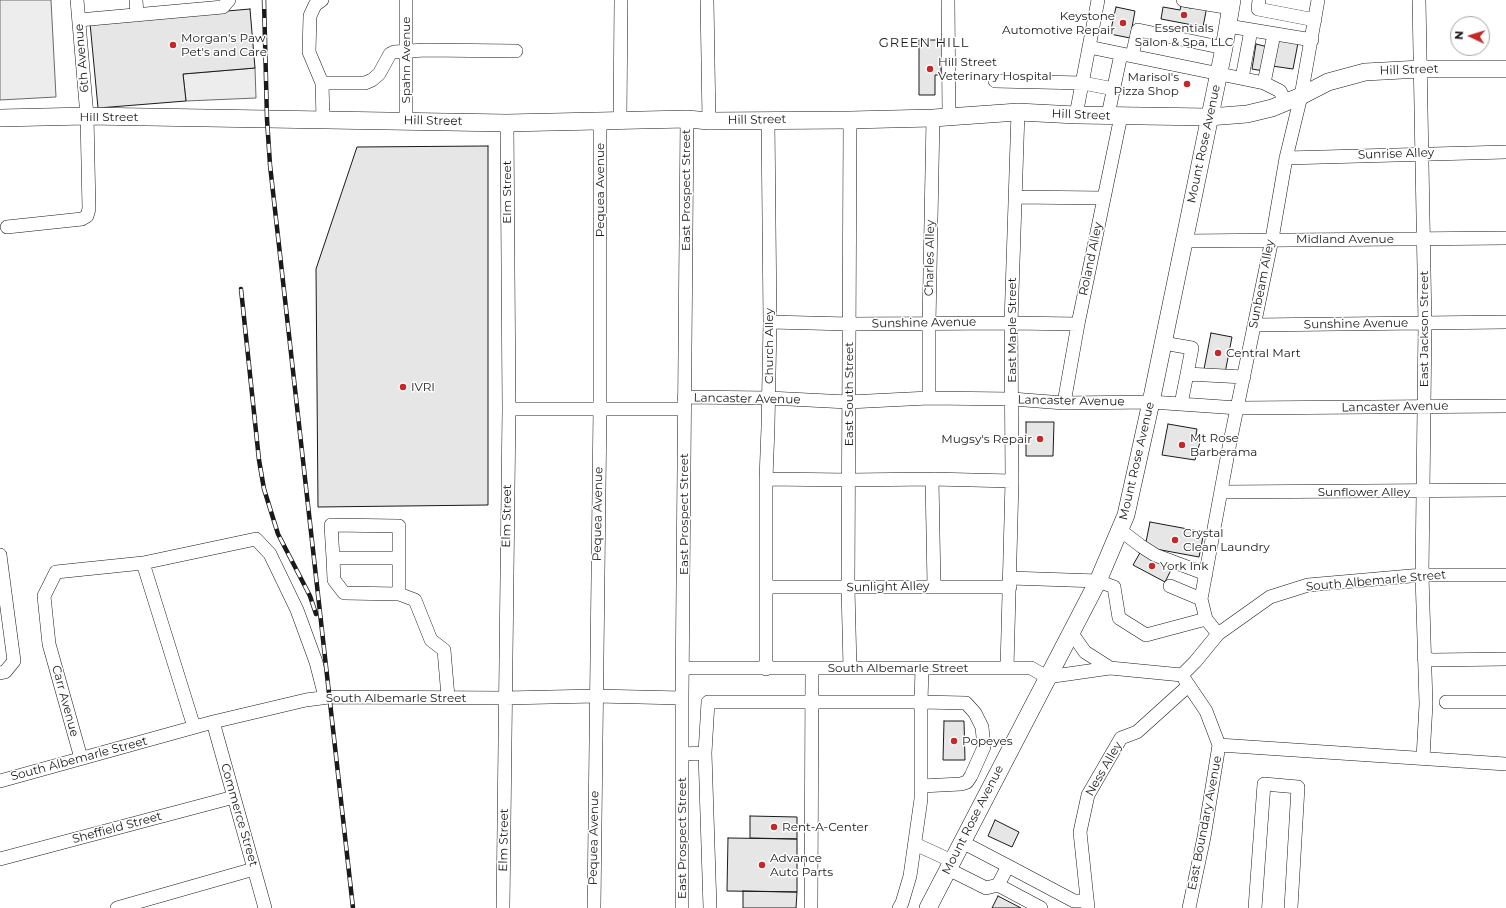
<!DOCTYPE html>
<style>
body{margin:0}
#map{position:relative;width:1506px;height:908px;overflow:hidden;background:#fff;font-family:Montserrat,sans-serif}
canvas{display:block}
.north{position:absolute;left:1450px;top:16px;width:40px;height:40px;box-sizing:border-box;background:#fff;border:1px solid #a3a3a3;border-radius:50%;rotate:274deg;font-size:11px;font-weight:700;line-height:16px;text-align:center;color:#1a1a1a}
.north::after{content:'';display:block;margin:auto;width:14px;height:18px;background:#c62828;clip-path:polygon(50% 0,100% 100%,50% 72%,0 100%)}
</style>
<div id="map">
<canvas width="1506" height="908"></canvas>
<div class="north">N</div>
</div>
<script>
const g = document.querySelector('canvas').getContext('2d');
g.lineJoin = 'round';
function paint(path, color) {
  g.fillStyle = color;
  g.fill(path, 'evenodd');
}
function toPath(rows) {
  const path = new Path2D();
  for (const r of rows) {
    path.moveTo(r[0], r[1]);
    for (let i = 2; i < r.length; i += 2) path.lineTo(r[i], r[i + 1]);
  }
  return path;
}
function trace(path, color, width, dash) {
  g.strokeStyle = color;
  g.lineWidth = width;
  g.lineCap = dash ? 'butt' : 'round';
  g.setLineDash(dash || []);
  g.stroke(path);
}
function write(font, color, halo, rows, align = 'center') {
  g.font = font + ' Montserrat,sans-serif';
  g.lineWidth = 3;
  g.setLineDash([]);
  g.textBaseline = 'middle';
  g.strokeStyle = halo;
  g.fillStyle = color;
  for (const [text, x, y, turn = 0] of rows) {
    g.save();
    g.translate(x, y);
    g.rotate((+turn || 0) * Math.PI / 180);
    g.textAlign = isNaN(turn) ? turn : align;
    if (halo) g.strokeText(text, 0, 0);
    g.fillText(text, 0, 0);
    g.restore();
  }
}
const built = toPath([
 [0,0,51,0,56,97,0,100,0,0],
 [255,68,256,98,186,101,183,74,255,68]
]);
paint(built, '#ededed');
trace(built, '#6a6a6a', 1);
const building = toPath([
 [1181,6,1190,8,1207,6,1203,27,1161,19,1163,7,1180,10,1181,6],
 [1116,7,1135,11,1130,38,1110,34,1116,7],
 [250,9,255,68,183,74,186,101,98,108,90,23,250,9],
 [1277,39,1298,43,1293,69,1272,66,1277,39],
 [919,40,942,40,947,63,941,63,941,75,935,75,935,95,919,95,919,40],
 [1256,44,1268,47,1264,71,1252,69,1256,44],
 [488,146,488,505,318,507,316,269,357,147,488,146],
 [1211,333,1232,337,1225,373,1204,369,1211,333],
 [1026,422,1054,422,1053,456,1026,456,1026,422],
 [1168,424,1197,429,1195,441,1200,442,1195,460,1162,455,1168,424],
 [1150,522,1204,532,1199,557,1145,547,1150,522],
 [1141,551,1172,568,1165,582,1133,565,1141,551],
 [944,721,964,721,965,760,943,760,944,721],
 [750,816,797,817,797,839,750,838,750,816],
 [995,820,1019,832,1012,847,988,836,995,820],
 [728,838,797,839,797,892,727,891,728,838],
 [743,891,797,892,796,908,743,908,743,891],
 [998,896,1021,908,992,908,998,896]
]);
paint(building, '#e6e6e6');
trace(building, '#1a1a1a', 1);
const minor = toPath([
 [136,0,137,15],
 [322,0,315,5,310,16,309,52,322,83,323,119],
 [707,0,709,121],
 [948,0,949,117],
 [1183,0,1231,8],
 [1259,0,1258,9,1315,20],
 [1419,0,1425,324,1422,575,1426,704,1423,758],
 [79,20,223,7,229,0],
 [1228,26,1312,40],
 [1089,47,1132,56,1138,30,1224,48],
 [1132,56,1264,83,1280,91,1286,103],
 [1242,78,1251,30],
 [995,81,1083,83,1114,89],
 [322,83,365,83,372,80,379,74,390,54,394,52,425,50,516,51],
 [1264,83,1274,34],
 [1076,115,1098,0],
 [1108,115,1121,54],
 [406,120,406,0],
 [620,120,621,0],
 [850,120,848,588,850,668],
 [1286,158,1506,152],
 [1015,197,1104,198],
 [7,227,82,219,87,216,89,209,87,116,77,0],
 [1184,241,1506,238],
 [770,322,849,324,1011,323,1078,324],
 [1254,325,1506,322],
 [1163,343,1192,348,1187,374,1244,377],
 [684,397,769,398,848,402,929,398,1012,399,1064,403,1151,402,1238,408,1506,406],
 [929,398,929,324,933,118],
 [1064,403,1078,324,1121,116],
 [1181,404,1187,374],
 [509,409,684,409],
 [766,479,849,480,932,479,1012,481],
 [932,479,934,586],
 [1222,492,1506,490],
 [1120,530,1141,546,1155,555,1206,574],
 [0,555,14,661,5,672,0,673],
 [333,558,334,580,344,593,399,594,415,600,431,640,444,650,448,697],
 [399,558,333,558,331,525,399,526,399,594],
 [143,563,194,727],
 [1010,578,1098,581,1114,587,1119,618,1146,635,1206,619],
 [1170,586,1201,599],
 [766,587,1010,587],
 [1218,634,1206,619,1201,599,1230,442,1272,239,1286,158,1301,96,1318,0],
 [1424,658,1433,660,1506,659],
 [683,668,1031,668,1047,677,1110,668,1085,652,1071,632],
 [1007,668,1012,481,1011,323,1018,112],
 [1110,668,1182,675,1195,662,1218,634,1270,597,1308,585,1422,575,1506,575],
 [766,669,766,479,768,427,770,322,768,120],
 [1185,680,1206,711,1219,745,1204,837,1189,908],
 [1446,702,1506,702],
 [213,722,265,908],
 [1219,745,1506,764],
 [705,753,710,908],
 [682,754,705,753,708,702,921,702,921,799,910,876,902,903,899,908],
 [81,758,49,644,44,596,56,572,143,563,256,539,270,554,297,610,316,662,325,697],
 [0,781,213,722,306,700,329,697,505,698,596,696,682,698],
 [921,786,961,784,967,782,971,776,984,747,982,727,975,713,966,703,921,702,922,668],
 [915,844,952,861],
 [0,859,234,797],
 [1008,866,1074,901,1087,901],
 [948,869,986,888,998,885,1008,866,962,842],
 [998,885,1041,908],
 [117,908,254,869],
 [503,908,509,409,507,123],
 [594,908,600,408,600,121],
 [682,908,682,698,687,119],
 [811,908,812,669],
 [1088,908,1080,832,1088,795,1121,738,1137,732,1188,686],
 [1255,908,1264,784,1298,787,1291,908]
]);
const major = toPath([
 [0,118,87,116,507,123,687,119,709,121,850,120,933,118,1018,112,1076,115,1209,117,1247,114,1272,108,1301,96,1328,82,1365,72,1421,69,1506,69],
 [928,908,1098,581,1126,515,1151,402,1224,48,1232,0]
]);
trace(minor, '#1a1a1a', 14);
trace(major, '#1a1a1a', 18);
trace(minor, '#fff', 13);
trace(major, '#fff', 17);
const rail = toPath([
 [264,0,267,119,270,165,353,908],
 [241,289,259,460,264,489,278,534,310,596,316,614]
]);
trace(rail, '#1a1a1a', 4.5);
trace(rail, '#fff', 3, [9]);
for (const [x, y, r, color] of [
 [1184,15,4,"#c62828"],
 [1123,23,4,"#c62828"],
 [173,45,4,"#c62828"],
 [930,69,4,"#c62828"],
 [1187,84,4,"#c62828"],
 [1218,353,4,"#c62828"],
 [403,387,4,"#c62828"],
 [1040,439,4,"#c62828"],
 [1182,445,4,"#c62828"],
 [1175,540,4,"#c62828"],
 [1152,566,4,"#c62828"],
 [954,741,4,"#c62828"],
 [774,827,4,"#c62828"],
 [762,865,4,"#c62828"]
]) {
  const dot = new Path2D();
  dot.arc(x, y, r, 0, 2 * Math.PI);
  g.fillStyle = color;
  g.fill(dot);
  trace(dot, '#fff', 1.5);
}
write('12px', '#1a1a1a', '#fff', [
 ["Keystone",1115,16,"right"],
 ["Automotive Repair",1115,30,"right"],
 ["Essentials",1184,28,"center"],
 ["Salon & Spa, LLC",1184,42,"center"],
 ["Morgan's Paw",181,38],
 ["Pet's and Care",181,52],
 ["Hill Street",938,62],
 ["Veterinary Hospital",938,76],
 ["Marisol's",1179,77,"right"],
 ["Pizza Shop",1179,91,"right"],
 ["Central Mart",1226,353],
 ["IVRI",411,387],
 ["Mt Rose",1190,438],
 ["Barberama",1190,452],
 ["Mugsy's Repair",1032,439,"right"],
 ["Crystal",1183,533],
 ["Clean Laundry",1183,547],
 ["York Ink",1160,566],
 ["Popeyes",962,741],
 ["Rent-A-Center",782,827],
 ["Advance",770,858],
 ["Auto Parts",770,872]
], 'left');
write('12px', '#1a1a1a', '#fff', [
 ["6th Avenue",82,58,-95],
 ["Spahn Avenue",406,60,-90],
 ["Hill Street",1409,70,-2],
 ["Hill Street",1081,115,2],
 ["Hill Street",109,117],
 ["Hill Street",757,120,-1],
 ["Hill Street",433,121,1],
 ["Mount Rose Avenue",1204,144,-78],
 ["Sunrise Alley",1396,154,-2],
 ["Pequea Avenue",600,190,-90],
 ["East Prospect Street",686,190,-90],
 ["Elm Street",507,192,-90],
 ["Midland Avenue",1345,239],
 ["Charles Alley",930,258,-89],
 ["Roland Alley",1091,259,-78],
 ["Sunbeam Alley",1262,284,-79],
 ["Sunshine Avenue",924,323,-1],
 ["Sunshine Avenue",1356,324,-1],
 ["East Jackson Street",1424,329,-90],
 ["East Maple Street",1012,330,-90],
 ["Church Alley",769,346,-90],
 ["East South Street",849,394,-90],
 ["Lancaster Avenue",747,399,1],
 ["Lancaster Avenue",1071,401,1],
 ["Lancaster Avenue",1395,407,-1],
 ["Mount Rose Avenue",1137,461,-77],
 ["Sunflower Alley",1364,492],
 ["Pequea Avenue",598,514,-89],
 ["East Prospect Street",684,514,-90],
 ["Elm Street",507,516,-89],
 ["South Albemarle Street",1376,581,-5],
 ["Sunlight Alley",888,587,-1],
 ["South Albemarle Street",898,668],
 ["South Albemarle Street",396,698],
 ["Carr Avenue",65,701,75],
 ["South Albemarle Street",79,759,-15],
 ["Ness Alley",1104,769,-60],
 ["Commerce Street",239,815,74],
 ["Mount Rose Avenue",973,820,-63],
 ["East Boundary Avenue",1205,823,-79],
 ["Sheffield Street",117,828,-15],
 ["Pequea Avenue",594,838,-89],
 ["East Prospect Street",682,838,-90],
 ["Elm Street",504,840,-89]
]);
g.letterSpacing = '1px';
write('13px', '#1a1a1a', '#fff', [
 ["GREEN HILL",924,43]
]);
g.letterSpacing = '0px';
</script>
